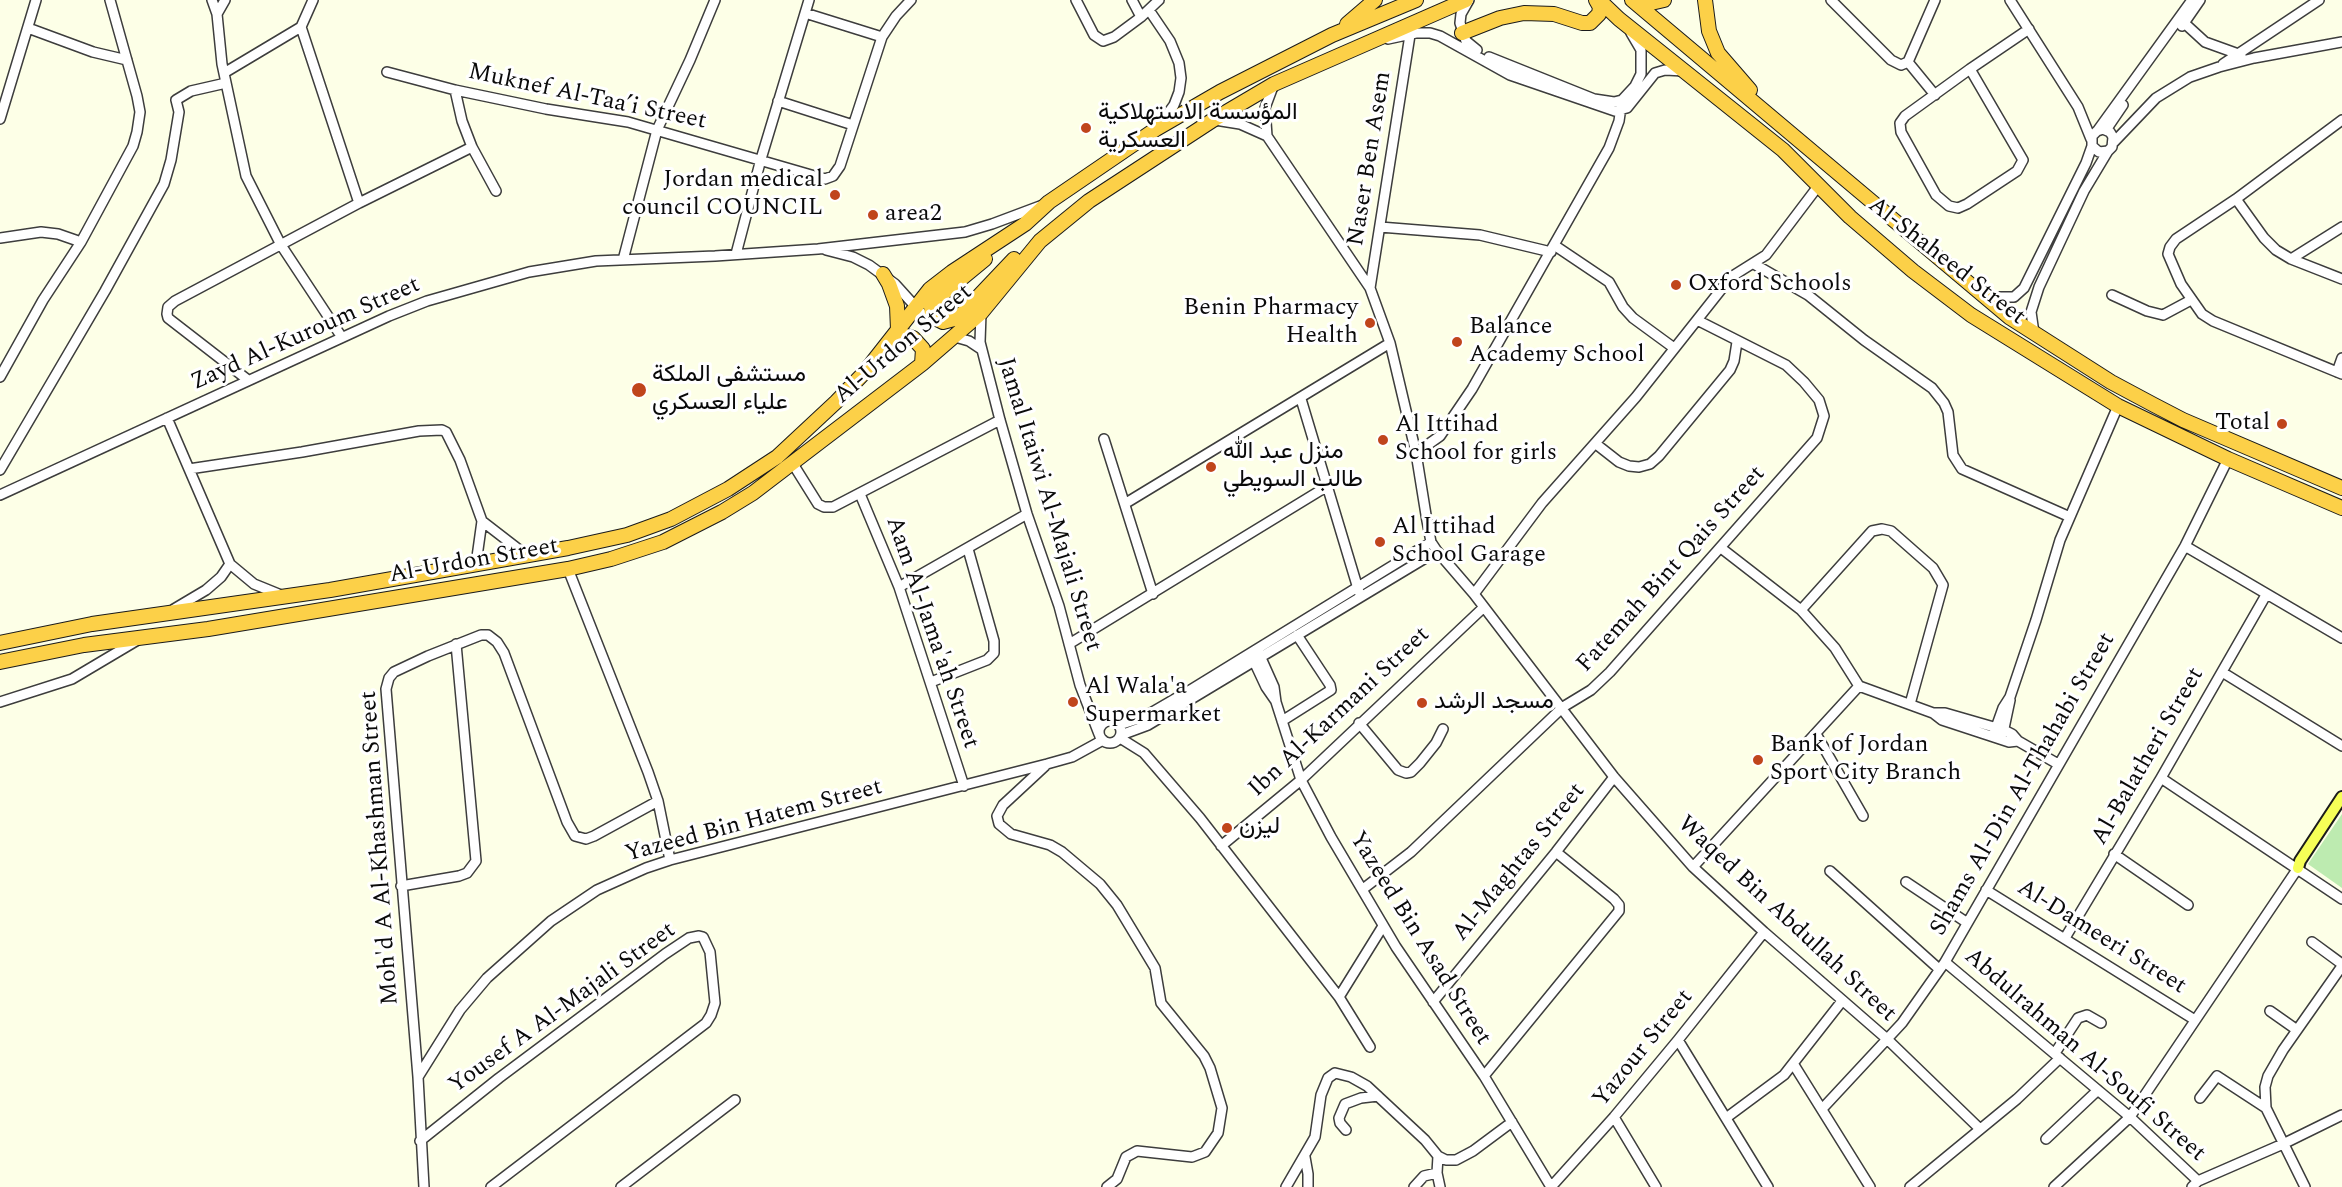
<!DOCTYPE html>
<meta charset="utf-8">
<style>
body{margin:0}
canvas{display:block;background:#fdffe7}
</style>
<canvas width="2342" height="1187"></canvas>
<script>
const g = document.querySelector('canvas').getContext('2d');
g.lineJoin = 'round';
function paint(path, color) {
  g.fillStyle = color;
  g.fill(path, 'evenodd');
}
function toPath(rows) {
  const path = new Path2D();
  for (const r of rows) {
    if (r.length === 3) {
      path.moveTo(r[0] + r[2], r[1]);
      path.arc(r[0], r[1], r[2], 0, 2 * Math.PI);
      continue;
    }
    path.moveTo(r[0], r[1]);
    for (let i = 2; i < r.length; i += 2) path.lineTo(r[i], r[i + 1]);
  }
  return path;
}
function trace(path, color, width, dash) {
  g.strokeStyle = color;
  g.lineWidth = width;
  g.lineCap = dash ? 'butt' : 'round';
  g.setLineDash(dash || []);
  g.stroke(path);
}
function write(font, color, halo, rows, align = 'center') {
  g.font = font + ' Spectral,Vazirmatn,serif';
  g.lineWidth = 6;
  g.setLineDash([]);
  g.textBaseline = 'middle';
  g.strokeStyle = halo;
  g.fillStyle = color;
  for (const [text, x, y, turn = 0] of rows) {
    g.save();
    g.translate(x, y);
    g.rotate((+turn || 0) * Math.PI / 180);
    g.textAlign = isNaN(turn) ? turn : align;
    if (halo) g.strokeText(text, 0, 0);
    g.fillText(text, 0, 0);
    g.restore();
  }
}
paint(toPath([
 [2342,814,2342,888,2308,864]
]), '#bdebb0');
const minor = toPath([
 [212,0,217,14,222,64,246,176,281,245,341,336],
 [1076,0,1094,35,1103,41,1114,37,1141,17,1159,0],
 [1132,0,1141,17],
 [1469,0,1461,14,1460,23,1466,41,1477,50],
 [1831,0,1891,60,1901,65,1908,62,1935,0],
 [2010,0,2078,107,2091,139],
 [1149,10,1170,41,1179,63,1181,78,1179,92,1174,105,1161,123],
 [805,13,882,37],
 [217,14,225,0],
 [2181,20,2205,42,2241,55],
 [2182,26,2200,0],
 [301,27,359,203],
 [28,28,93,52,127,60],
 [1388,39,1416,33,1430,33,1440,36,1510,75,1615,111,1627,108,1655,73,1665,70,1684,71],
 [1489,57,1594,99,1614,102,1622,100],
 [1908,62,1935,95],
 [2223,64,2319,0],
 [1970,69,2023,160,2017,171,1967,204,1958,208,1949,206,1936,195,1901,132,1900,123,1905,116,1970,69,2029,29],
 [387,72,455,90,546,109,628,122,825,179,833,176,840,166,882,37,896,16,911,0],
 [224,73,301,27,313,0],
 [1274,84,1265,108,1267,136,1370,288,1390,343,1416,453,1427,521,1431,542,1437,551,1474,594,1614,777,1693,867,1764,932,1887,1039,1980,1129],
 [778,101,853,125],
 [0,119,36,0],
 [1215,120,1240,124,1267,136],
 [2342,120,2236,199,2176,239,2170,247,2168,254,2181,284,2202,314,2213,321,2342,374],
 [2098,130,2192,0],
 [2106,130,2123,105],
 [2114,142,2156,98,2190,77,2219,67,2254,58,2342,42],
 [472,147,496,191],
 [2236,199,2264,238,2276,250,2291,259,2342,279],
 [1380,227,1480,235,1551,252],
 [0,238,41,232,58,234,81,242],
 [1554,245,1609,282,1623,307,1633,318,1674,348],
 [826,250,853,257,869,265,895,284,923,315,938,321],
 [736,254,761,159,809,0],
 [2291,259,2342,227],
 [623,260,657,130,690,60,715,0],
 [1754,264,1808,295,1864,340,1932,388,1944,403,1948,412,1953,455,1962,469,2070,517],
 [1370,288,1410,35],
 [2112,295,2147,311,2163,315,2191,300],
 [1987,297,2014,297,2024,288,2086,163,2092,146,2092,136,2097,131,2103,129,2110,132,2113,137,2112,147,2108,151,2099,152,2092,146],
 [981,313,980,342,1000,420,1027,514,1059,606,1080,685,1099,734],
 [2034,333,2031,312,2039,287,2084,191,2108,151],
 [955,337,969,341,981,349],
 [2337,372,2342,358],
 [0,377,43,300,81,242,133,146,137,132,140,112,137,96,110,0],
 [248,380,168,318,167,314,168,307,175,301,359,203,472,147,462,121,455,90],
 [1301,399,1359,592],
 [167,418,230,564,254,584,281,595],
 [1104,439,1153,594],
 [1596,444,1619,462,1629,466,1639,467,1650,464,1659,456,1730,370,1734,361,1737,342],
 [1416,453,1440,436,1472,389,1609,148,1619,121,1622,100,1635,86,1641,74,1641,50,1631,33],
 [793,464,818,504,824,507,833,507,1000,420],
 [189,469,302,452,419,431,442,430,446,432,460,460,482,521,476,564],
 [0,470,105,291,164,184,171,160,179,112,176,100,191,91,226,83],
 [860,494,899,587,964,786],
 [0,495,389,316,427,301,529,272,596,261,715,256,818,249,965,232,992,224,1040,206],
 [1126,503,1390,343],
 [482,521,526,555],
 [2185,546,2342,638],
 [1721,548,1801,610,1835,648,1859,686,1933,713,1942,720,2009,742,2018,741],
 [568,569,648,772,658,801,670,860],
 [899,587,1027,514],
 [1474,594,1542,503,1636,397,1731,277,1766,255,1819,185],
 [174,609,206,590,221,577,230,564],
 [1801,610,1872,531,1882,529,1891,531,1933,568,1943,585,1910,704],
 [1069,644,1326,487],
 [1257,649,1274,687,1276,702,1301,780,1331,837,1396,947,1484,1076,1551,1187],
 [1252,657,1266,687,1275,700],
 [2222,672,2342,746],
 [931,682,987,660,994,653,994,641,968,549],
 [0,702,72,679,136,641],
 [1933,713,1945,713,2004,730,2012,734,2018,741,2058,764],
 [1282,721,1331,690,1330,685,1297,635],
 [1110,732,11],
 [1359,723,1398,770,1406,773,1411,772,1420,763,1436,743,1443,729],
 [1119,725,1144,717,1187,692,1431,542],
 [2003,733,2010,700],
 [1816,734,1863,816],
 [1121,735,1148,725,1437,551],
 [1993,736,2003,708,2010,697,2036,620,2060,540,2118,406],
 [1120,738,1144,753,1200,818,1339,997,1370,1047],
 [1045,766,1003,805,997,816,999,824,1011,834,1050,845,1062,852,1100,884,1117,905,1155,968,1161,1003,1204,1056,1210,1068,1222,1108,1218,1133,1205,1152,1192,1157,1137,1151,1126,1157,1117,1179,1107,1187],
 [2161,778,2342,899],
 [1221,846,1301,780,1484,607],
 [2114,854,2188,905],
 [1693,867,1859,686],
 [1830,871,1939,969],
 [1906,882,1966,922],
 [401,886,459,876,467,873,476,861,456,644],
 [1363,889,1411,852,1563,707,1591,690,1610,672,1817,438,1824,416,1819,400,1804,382,1786,365,1697,320],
 [1986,890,2195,1020],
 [2065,938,2161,778,2266,595],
 [2312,942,2342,964],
 [1945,962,2130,1117,2198,1181],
 [1339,997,1383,926],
 [1433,1002,1556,852,1614,777],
 [2270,1011,2297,1030],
 [1678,1040,1768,1187],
 [2055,1053,2078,1018,2087,1015,2101,1023],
 [1794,1065,1870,1187],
 [1484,1076,1619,911,1619,905,1614,899,1556,852],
 [418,1077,460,1010,487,978,551,921,597,890,646,868,670,860,1047,764,1072,757,1103,740],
 [2200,1098,2217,1076,2266,1108],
 [1822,1109,1902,1023,1945,962,2185,546,2228,459],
 [1614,1117,1656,1187],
 [1726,1118,1784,1075,1842,1001],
 [1346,1130,1340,1123,1339,1118,1345,1104,1361,1098,1378,1096],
 [2046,1139,2098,1090],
 [420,1141,499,1078,665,954,689,938,699,936,703,937,710,952,715,1003,711,1015,706,1023,491,1187],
 [1438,1156,1437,1173,1440,1187],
 [1305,1157,1308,1174,1308,1187],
 [424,1187,418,1077,386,689,389,678,394,672,428,656,481,635,488,635,497,642,504,653,567,822,575,836,586,839,594,836,658,801],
 [621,1187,735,1100],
 [1286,1187,1315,1137,1321,1095,1328,1078,1335,1073,1351,1077,1367,1086,1425,1140,1438,1156,1446,1160,1456,1160,1473,1151,1512,1122],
 [1414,1187,1424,1176,1437,1173],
 [1551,1187,1614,1117,1678,1040,1764,932],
 [1910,1187,2017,1099,2060,1058],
 [2054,1187,2130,1117,2298,868],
 [2192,1187,2198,1181,2283,1144,2342,1115],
 [2305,1187,2266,1108,2265,1087,2268,1076,2283,1050,2342,966]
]);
const major = toPath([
 [2298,868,2300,861,2342,797]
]);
const highway = toPath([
 [1599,0,1619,19,1783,150,1850,217,1913,271,1971,315,2118,406,2228,459,2342,508],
 [1632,0,2009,317,2111,382,2154,405,2183,420,2342,488],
 [1636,0,1651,3,1664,0],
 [1705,0,1709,31,1718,53,1750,90],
 [1347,24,1375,0],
 [1462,33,1500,18,1524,13,1554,14,1582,23,1590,23,1599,14,1600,7,1596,0],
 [985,259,934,301,931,307,932,314,937,319,943,322,958,318,1014,259],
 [883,274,889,284,897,306,898,330],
 [891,341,906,336,913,338,923,349,922,364],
 [0,643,92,624,330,590,568,548,627,535,671,519,728,489,777,457,836,402,864,373,930,289,952,272,1025,224,1049,202,1156,129,1220,92,1332,35,1416,0],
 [0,662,84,645,208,629,568,569,611,559,663,542,722,512,753,493,922,364,981,313,1040,241,1089,201,1213,120,1274,84,1466,0]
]);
trace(minor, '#3d3d3d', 12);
trace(major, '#1b1b1b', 14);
trace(highway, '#1b1b1b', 16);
trace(minor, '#fff', 9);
trace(major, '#f6ff57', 10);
trace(highway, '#fcd048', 14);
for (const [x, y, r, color] of [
 [1086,128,6,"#c0451c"],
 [835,195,6,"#c0451c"],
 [873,215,6,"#c0451c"],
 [1676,285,6,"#c0451c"],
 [1370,323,6,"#c0451c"],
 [1457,342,6,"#c0451c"],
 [639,390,8,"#c0451c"],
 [2282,424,6,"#c0451c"],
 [1383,440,6,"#c0451c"],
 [1211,467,6,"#c0451c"],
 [1380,542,6,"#c0451c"],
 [1073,702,6,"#c0451c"],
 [1422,703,6,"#c0451c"],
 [1758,760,6,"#c0451c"],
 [1227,828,6,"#c0451c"]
]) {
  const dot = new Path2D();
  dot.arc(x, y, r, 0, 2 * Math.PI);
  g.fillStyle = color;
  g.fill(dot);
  trace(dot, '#fff', 2);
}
write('24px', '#0a0a0a', '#fff', [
 ["Muknef Al-Taa’i Street",587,98,12],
 ["Naser Ben Asem",1371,159,-81],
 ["Al-Shaheed Street",1946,262,38],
 ["Zayd Al-Kuroum Street",306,335,-24],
 ["Al-Urdon Street",904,345,-40],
 ["Jamal Itaiwi Al-Majali Street",1048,505,73],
 ["Al-Urdon Street",474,562,-10],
 ["Fatemah Bint Qais Street",1672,570,-48],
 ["Aam Al-Jama'ah Street",931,633,71],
 ["Ibn Al-Karmani Street",1340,713,-43],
 ["Al-Balatheri Street",2149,757,-60],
 ["Shams Al-Din Al-Thahabi Street",2024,785,-60],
 ["Yazeed Bin Hatem Street",754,822,-15],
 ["Moh'd A Al-Khashman Street",381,848,-94],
 ["Al-Maghtas Street",1520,863,-51],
 ["Waqed Bin Abdullah Street",1786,920,43],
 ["Al-Dameeri Street",2101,938,32],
 ["Yazeed Bin Asad Street",1419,939,58],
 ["Yousef A Al-Majali Street",563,1009,-36],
 ["Yazour Street",1644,1049,-51],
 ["Abdulrahman Al-Soufi Street",2084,1056,41]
]);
write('24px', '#0a0a0a', '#fff', [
 ["المؤسسة الاستهلاكية",1098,114],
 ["العسكرية",1098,142],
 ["Jordan medical",823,181,"right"],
 ["council COUNCIL",823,209,"right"],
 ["area2",885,215],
 ["Oxford Schools",1688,285],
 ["Benin Pharmacy",1358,309,"right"],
 ["Health",1358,337,"right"],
 ["Balance",1469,328],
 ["Academy School",1469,356],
 ["مستشفى الملكة",652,376],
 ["علياء العسكري",652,404],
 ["Total",2270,424,"right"],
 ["Al Ittihad",1395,426],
 ["School for girls",1395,454],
 ["منزل عبد الله",1223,453],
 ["طالب السويطي",1223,481],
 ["Al Ittihad",1392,528],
 ["School Garage",1392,556],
 ["Al Wala'a",1085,688],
 ["Supermarket",1085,716],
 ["مسجد الرشد",1434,703],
 ["Bank of Jordan",1770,746],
 ["Sport City Branch",1770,774],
 ["ليزن",1239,828]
], 'left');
</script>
